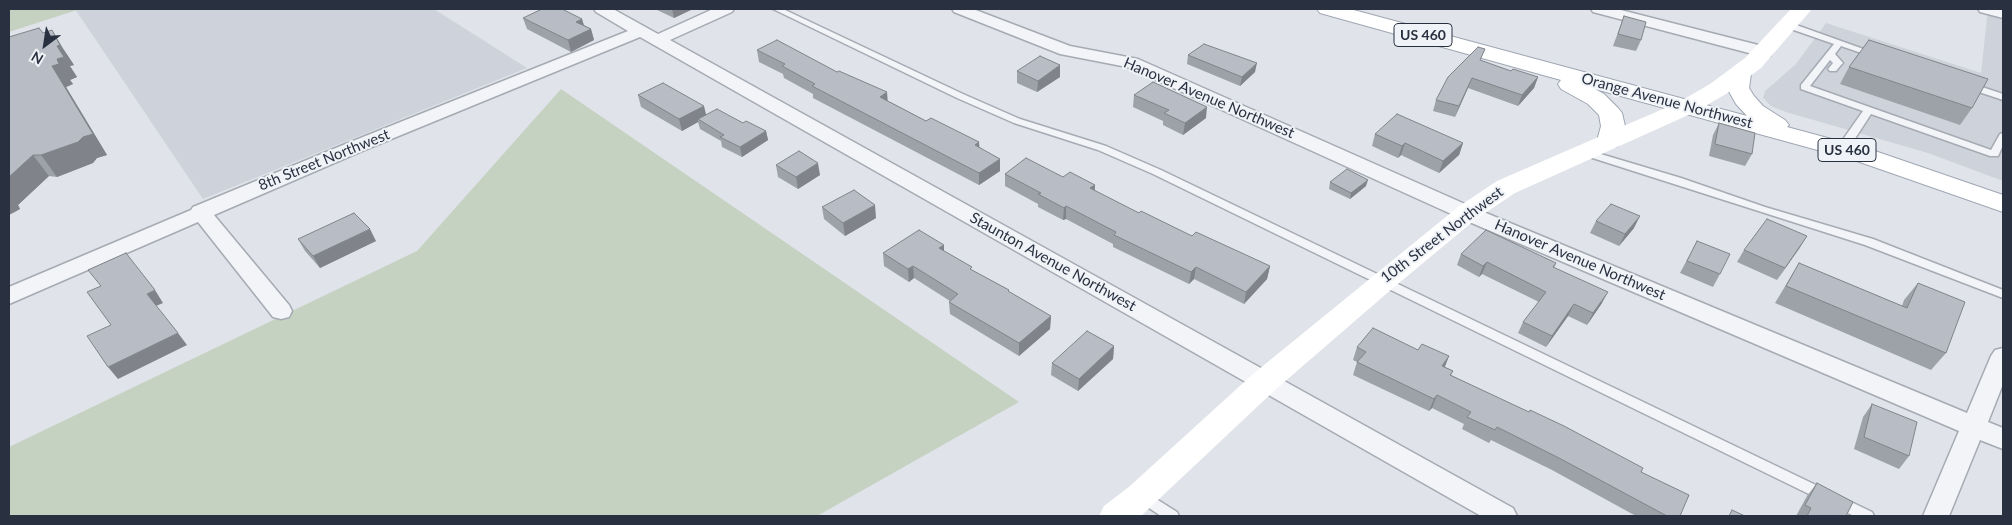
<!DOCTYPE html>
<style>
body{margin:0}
#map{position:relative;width:2012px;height:525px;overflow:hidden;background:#e0e3e9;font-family:Lato,sans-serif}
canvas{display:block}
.frame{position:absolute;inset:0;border:10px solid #293140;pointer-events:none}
.north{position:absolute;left:20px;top:20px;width:50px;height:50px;-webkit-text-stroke:4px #eff2f6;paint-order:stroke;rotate:211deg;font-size:14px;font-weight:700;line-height:20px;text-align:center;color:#293140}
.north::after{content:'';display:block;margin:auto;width:18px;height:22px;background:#293140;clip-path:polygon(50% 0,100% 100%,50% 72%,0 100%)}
</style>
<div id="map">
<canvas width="2012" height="525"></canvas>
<div class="frame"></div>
<div class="north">N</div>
</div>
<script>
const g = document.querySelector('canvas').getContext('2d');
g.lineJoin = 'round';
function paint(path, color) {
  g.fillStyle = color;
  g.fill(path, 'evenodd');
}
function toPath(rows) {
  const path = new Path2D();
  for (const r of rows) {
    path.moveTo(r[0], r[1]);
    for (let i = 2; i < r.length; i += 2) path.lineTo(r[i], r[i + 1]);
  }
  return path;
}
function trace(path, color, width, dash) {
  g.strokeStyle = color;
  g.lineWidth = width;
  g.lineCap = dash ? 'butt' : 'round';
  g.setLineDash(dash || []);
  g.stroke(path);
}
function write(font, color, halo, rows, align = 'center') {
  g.font = font + ' Lato,sans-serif';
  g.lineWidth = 4;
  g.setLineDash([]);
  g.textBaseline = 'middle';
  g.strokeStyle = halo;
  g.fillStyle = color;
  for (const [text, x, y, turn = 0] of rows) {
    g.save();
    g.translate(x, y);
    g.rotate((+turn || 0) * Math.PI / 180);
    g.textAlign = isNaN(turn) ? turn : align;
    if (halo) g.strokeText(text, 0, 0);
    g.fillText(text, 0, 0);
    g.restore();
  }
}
paint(toPath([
 [75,9,434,9,527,68,203,199],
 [1988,9,2003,9,2003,181,1928,153,1786,112,1771,106,1763,98,1765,91,1796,64,1826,23,1981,73]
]), '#ced2da');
paint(toPath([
 [9,9,75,9,77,10,9,32],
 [561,89,1019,402,817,516,9,516,9,447,417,251]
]), '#c5d2c1');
const lane = toPath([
 [773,9,783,9,963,94,1020,119,1106,146,1161,170,1872,512,1874,516,1854,516,1153,174,1098,150,1014,123,957,98,773,9],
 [1788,22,1880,55,1876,58,1841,46,1835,54,1843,63,1841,65,1836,71,1830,71,1828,69,1833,63,1830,60,1810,86,1991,150,2000,134,2003,133,2003,145,1999,154,1998,156,1990,156,1871,114,1847,151,1839,151,1838,149,1844,138,1863,111,1801,89,1801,85,1834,44,1785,27,1784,25,1788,22],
 [1967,82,2003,94,2003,100,1964,87,1964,83,1967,82],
 [1584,149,1681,178,1765,207,1873,239,2003,290,2003,298,1865,245,1580,154,1579,152,1584,149],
 [1142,490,1177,512,1179,516,1161,516,1137,500,1135,496,1137,492,1142,490]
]);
const street = toPath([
 [594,9,613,9,658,34,713,9,734,9,732,12,670,40,1513,508,1517,516,1481,516,640,37,362,151,214,215,289,305,292,311,289,317,281,319,273,317,198,222,9,304,9,287,191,210,193,207,348,143,628,31,596,12,594,9],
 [952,9,973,9,1070,46,1138,59,1474,208,1967,413,1991,356,1995,350,2003,348,2003,384,1988,422,2003,428,2003,449,1980,440,1949,516,1923,516,1959,431,1460,218,1127,67,1060,54,954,12,952,9],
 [1591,9,1617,9,1770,48,1772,52,1770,56,1764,57,1593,12,1591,9],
 [1978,9,2003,9,2003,18,1980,12,1978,9]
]);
const primary = toPath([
 [1317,9,1350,9,1747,116,1736,104,1727,88,1729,74,1732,69,1740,67,1748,69,1751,74,1749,88,1754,96,1763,106,1785,120,1789,125,1787,127,1872,150,2003,195,2003,212,1854,160,1595,89,1604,94,1618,108,1622,113,1625,126,1621,141,1618,146,1609,148,1600,146,1597,141,1601,126,1599,115,1588,104,1561,89,1558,84,1561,80,1320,13,1317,9]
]);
trace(lane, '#a5aab3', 3);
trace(street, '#a5aab3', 3);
trace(primary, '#9fa7b4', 2);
paint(lane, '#f2f4f7');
paint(street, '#f2f4f7');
paint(toPath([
 [1791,9,1812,9,1761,68,1726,94,1695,112,1515,193,1476,219,1393,288,1275,390,1141,516,1099,516,1104,506,1130,486,1253,374,1458,207,1497,181,1679,102,1710,84,1745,58,1791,9]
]), '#fff');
paint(primary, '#fff');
paint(toPath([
 [655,9,693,9,674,18],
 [1624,16,1641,40,1636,51,1613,46],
 [523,18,582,19,584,25,591,29,594,40,571,52,527,29],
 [43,33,64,50,74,65,70,66,77,77,70,80,73,84,66,87,107,155,97,158,93,163,57,177,49,176,18,205,20,209,9,215,9,37],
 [757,50,888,101,926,121,979,142,979,148,1000,159,1000,171,979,185,813,98,813,94,784,78,783,74,759,62],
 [1188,55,1255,72,1240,86,1187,64],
 [1481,61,1511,71,1538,77,1534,88,1518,106,1468,88,1455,117,1433,111,1436,100],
 [1849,67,1972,108,1960,125,1840,84],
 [1017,71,1060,77,1037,92,1017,83],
 [638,95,706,115,743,123,766,131,768,140,742,157,722,147,721,141,700,129,698,122,682,131,641,107],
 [1134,95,1206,118,1183,135,1163,125,1163,121,1133,107],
 [1719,123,1752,154,1745,166,1709,156,1713,135],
 [1375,134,1463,143,1459,155,1439,173,1401,155,1398,158,1372,146],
 [776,165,820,175,798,189,778,177],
 [1005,174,1063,177,1095,185,1095,191,1139,213,1192,236,1270,266,1267,279,1244,304,1194,279,1189,284,1113,247,1113,244,1066,219,1063,220,1038,207,1038,204,1005,186],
 [1330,182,1366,186,1350,199,1329,189],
 [822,207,876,218,845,236,824,219],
 [1596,221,1634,228,1619,246,1590,233],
 [1807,236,1777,280,1737,262,1744,250],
 [298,239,376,241,320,268,305,251],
 [1697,241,1720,274,1713,287,1680,273],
 [944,245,944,251,972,270,1009,290,1009,292,1051,316,1050,329,1019,356,950,314,949,302,950,301,914,278,909,282,884,266,883,253],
 [1461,254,1556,263,1554,268,1602,303,1587,325,1568,316,1546,347,1518,333,1523,322,1539,302,1482,274,1479,277,1457,265],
 [1799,263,1902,306,1904,300,1918,283,1946,353,1931,370,1775,303],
 [1114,346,1113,359,1078,391,1051,375,1052,363],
 [1357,347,1418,350,1449,356,1445,367,1453,371,1451,375,1641,472,1680,516,1636,516,1552,470,1491,440,1489,443,1462,429,1464,424,1432,408,1429,411,1353,375,1357,362,1353,360],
 [1872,404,1909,456,1899,469,1854,449,1863,417],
 [1817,483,1846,516,1796,516,1807,496]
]), '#9da2a9');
paint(toPath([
 [672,9,693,9,674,18],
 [582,19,585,30,576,22],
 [591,29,594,40,571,52,568,40],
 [52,30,64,50,74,65,70,66,57,46],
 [64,57,77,77,70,80,73,84,66,87,107,155,97,158,93,163,57,177,41,155,52,66,57,59],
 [1257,63,1255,72,1240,86,1242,77],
 [1060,65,1060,77,1037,92,1038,81],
 [1538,77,1534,88,1518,106,1522,95],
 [1472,78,1468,88,1455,117,1459,106],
 [887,92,888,104,880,97],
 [704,106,707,118,698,119,698,122,682,131,679,119],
 [1207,107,1206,118,1183,135,1185,123],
 [766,131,768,140,742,157,740,147],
 [979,142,980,154,975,145],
 [1405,143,1401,155,1398,158,1402,146],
 [1463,143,1459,155,1439,173,1443,161],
 [33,155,49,176,18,205,20,209,9,215,9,177],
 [1000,159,1000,171,979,185,979,173],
 [818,163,820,175,798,189,796,177],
 [1368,180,1366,186,1350,199,1351,193],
 [1095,185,1094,197,1090,188],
 [875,205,876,218,845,236,843,223],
 [1066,206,1066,219,1063,220,1064,208],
 [1640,216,1634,228,1619,246,1625,234],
 [370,229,376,241,320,268,313,256],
 [1807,236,1799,249,1777,280,1785,268],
 [944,245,944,257,939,248],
 [1487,262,1482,274,1479,277,1483,266],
 [913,266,914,278,909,282,908,269],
 [1270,266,1267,279,1244,304,1246,292],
 [1196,267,1194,279,1189,284,1191,272],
 [155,290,163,303,156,306,147,294],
 [1608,292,1602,303,1587,325,1593,313],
 [1574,304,1568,316,1546,347,1552,336],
 [1051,316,1050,329,1019,356,1019,343],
 [178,333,187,345,118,379,108,367],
 [1114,346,1113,359,1078,391,1079,379],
 [1449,356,1444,368,1442,366],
 [1437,395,1432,408,1429,411,1434,399]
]), '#80848a');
const building = toPath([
 [542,9,562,9,582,19,576,22,591,29,568,40,523,18,542,9],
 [1624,16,1646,22,1641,40,1618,34,1624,16],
 [39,28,43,33,52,30,60,45,57,46,64,57,57,59,59,64,52,66,93,134,83,137,78,142,41,155,33,155,9,177,9,37,39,28],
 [777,40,837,72,839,71,887,92,880,97,926,121,931,118,979,142,975,145,1000,159,979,173,812,86,815,84,782,66,785,64,757,50,777,40],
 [1869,40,1988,79,1972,108,1849,67,1869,40],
 [1204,44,1257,63,1242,77,1188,55,1204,44],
 [1478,47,1485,49,1480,60,1511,71,1513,69,1538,77,1522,95,1472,78,1459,106,1436,100,1448,77,1478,47],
 [1040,56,1060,65,1038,81,1017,71,1040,56],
 [1153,82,1207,107,1185,123,1164,113,1169,110,1134,95,1153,82],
 [663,83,704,106,679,119,638,95,663,83],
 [717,109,743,123,746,121,766,131,740,147,720,137,724,135,698,119,717,109],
 [1397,114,1463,143,1443,161,1405,143,1402,146,1375,134,1397,114],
 [1719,123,1755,133,1752,154,1715,144,1719,123],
 [799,151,818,163,796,177,776,165,799,151],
 [1026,158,1063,177,1070,172,1095,185,1090,188,1139,213,1141,211,1192,236,1196,232,1270,266,1246,292,1196,267,1191,272,1114,235,1116,232,1066,206,1064,208,1038,194,1041,193,1005,174,1026,158],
 [1347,169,1368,180,1351,193,1330,182,1347,169],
 [854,190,875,205,843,223,822,207,854,190],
 [1611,204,1640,216,1625,234,1596,221,1611,204],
 [354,213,370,229,313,256,298,239,354,213],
 [1767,219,1807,236,1785,268,1744,250,1767,219],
 [919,230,944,245,939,248,972,267,970,269,1009,290,1008,291,1051,316,1019,343,949,302,958,294,913,266,908,269,883,253,919,230],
 [1486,230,1556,263,1553,267,1608,292,1593,313,1574,304,1552,336,1523,322,1546,292,1487,262,1483,266,1461,254,1486,230],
 [1697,241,1730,254,1720,274,1687,261,1697,241],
 [126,253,155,290,147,294,178,333,108,367,87,336,111,325,87,292,101,286,88,270,126,253],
 [1799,263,1907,308,1918,283,1965,302,1946,353,1786,286,1799,263],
 [1373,328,1418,350,1422,344,1449,356,1442,366,1453,371,1450,375,1529,412,1530,410,1564,426,1643,468,1641,472,1689,495,1680,516,1667,516,1559,458,1497,427,1495,430,1467,417,1471,412,1437,395,1434,399,1357,362,1366,352,1357,347,1373,328],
 [1087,331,1114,346,1079,379,1052,363,1087,331],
 [1872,404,1917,422,1909,456,1864,437,1872,404],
 [1817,483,1853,502,1846,516,1807,516,1811,508,1805,505,1817,483],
 [1732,510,1745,516,1729,516,1732,510]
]);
paint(building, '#b7bcc5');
trace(building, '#80848a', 1);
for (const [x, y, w] of [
 [1423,35,58],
 [1847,150,58]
]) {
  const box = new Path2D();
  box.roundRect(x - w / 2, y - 11.5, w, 23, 4);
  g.fillStyle = '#eff2f6';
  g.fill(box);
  trace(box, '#293140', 1);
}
write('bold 14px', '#293140', null, [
 ["US 460",1423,35],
 ["US 460",1847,150]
]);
write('15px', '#293140', '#eff2f6', [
 ["Hanover Avenue Northwest",1209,98,23],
 ["Orange Avenue Northwest",1667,101,15],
 ["8th Street Northwest",324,160,-22],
 ["10th Street Northwest",1442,235,-37],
 ["Hanover Avenue Northwest",1580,260,23],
 ["Staunton Avenue Northwest",1053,262,29]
]);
</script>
